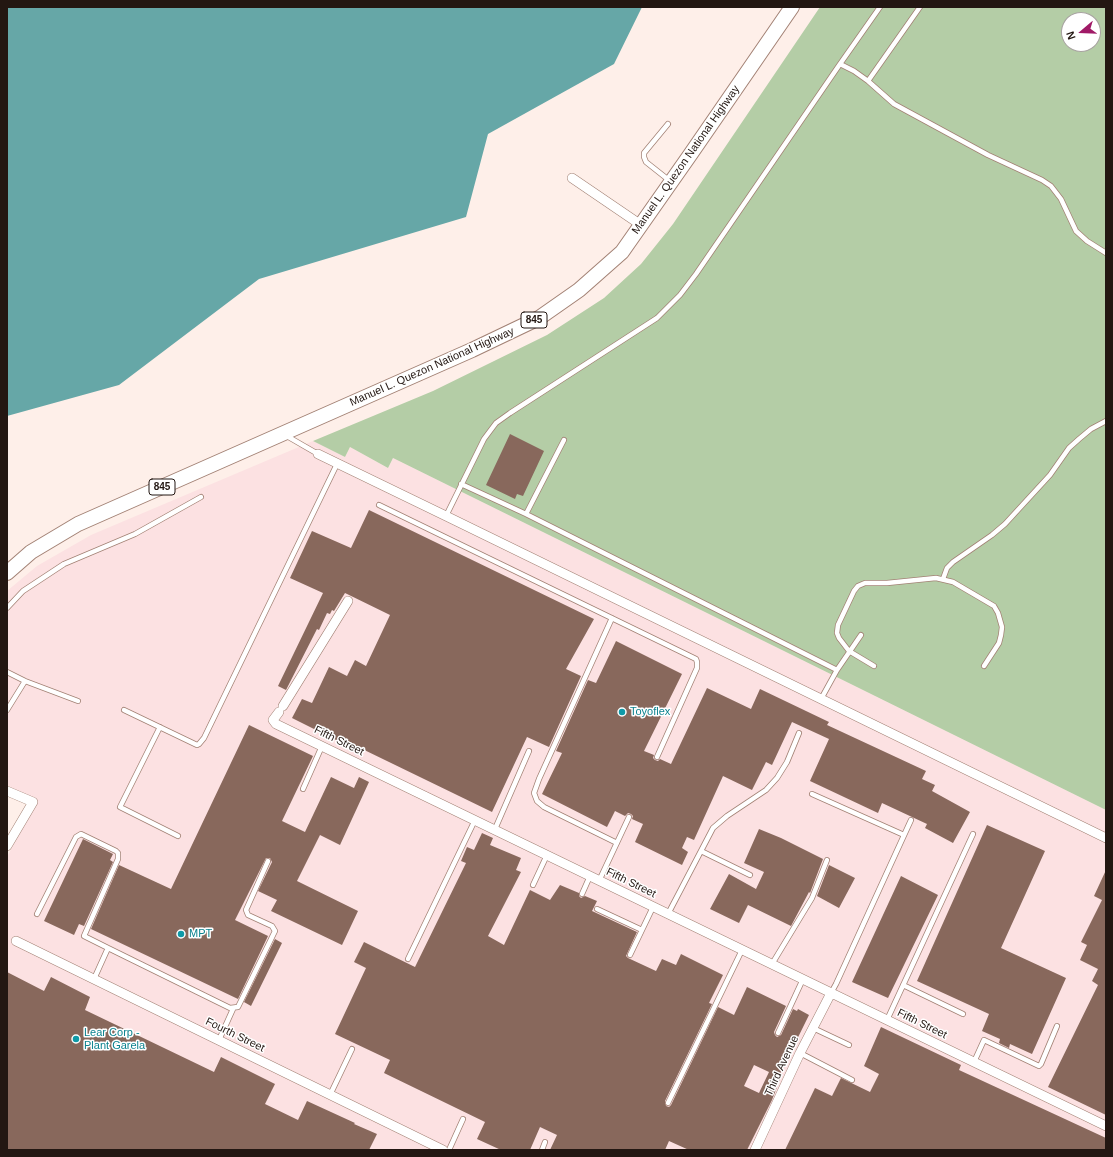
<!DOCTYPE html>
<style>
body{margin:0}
#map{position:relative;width:1113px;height:1157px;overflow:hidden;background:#feefe9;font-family:Arial,sans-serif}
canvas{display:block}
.frame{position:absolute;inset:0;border:8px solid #231712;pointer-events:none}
.north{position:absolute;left:1061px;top:12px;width:40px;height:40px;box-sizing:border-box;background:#fff;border:1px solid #a7a2a0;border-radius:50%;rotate:251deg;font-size:11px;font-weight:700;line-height:16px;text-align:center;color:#231712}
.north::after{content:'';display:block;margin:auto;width:14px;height:18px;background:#a01a67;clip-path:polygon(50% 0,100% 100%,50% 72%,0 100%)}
</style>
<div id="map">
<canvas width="1113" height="1157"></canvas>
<div class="frame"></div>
<div class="north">N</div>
</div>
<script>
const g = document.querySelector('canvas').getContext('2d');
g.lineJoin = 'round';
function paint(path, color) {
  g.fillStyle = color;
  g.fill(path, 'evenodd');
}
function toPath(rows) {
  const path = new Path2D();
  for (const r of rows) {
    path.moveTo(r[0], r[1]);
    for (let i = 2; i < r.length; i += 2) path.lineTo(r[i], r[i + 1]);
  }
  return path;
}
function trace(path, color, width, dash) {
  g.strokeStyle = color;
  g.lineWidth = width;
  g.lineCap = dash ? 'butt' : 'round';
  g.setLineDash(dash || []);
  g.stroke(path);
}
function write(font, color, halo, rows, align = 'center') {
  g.font = font + ' Arial,sans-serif';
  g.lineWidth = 3;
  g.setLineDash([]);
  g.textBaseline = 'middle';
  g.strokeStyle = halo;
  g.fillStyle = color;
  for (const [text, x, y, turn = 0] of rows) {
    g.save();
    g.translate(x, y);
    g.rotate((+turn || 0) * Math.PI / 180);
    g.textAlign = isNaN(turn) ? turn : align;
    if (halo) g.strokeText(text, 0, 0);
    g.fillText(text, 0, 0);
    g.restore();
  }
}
paint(toPath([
 [313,441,345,457,350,447,388,468,393,458,1106,810,1106,1150,7,1150,7,857,36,802,7,785,7,591,37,566,91,535]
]), '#fce1e2');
paint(toPath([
 [820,7,1106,7,1106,810,393,458,388,468,350,447,345,457,313,441,433,391,547,335,604,298,641,264,673,224],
 [1069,20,1093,20,1093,44,1069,44]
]), '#b4cda6');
paint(toPath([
 [7,7,642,7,614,64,488,134,466,217,259,279,119,385,7,416]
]), '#66a7a7');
paint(toPath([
 [510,434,544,451,523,496,517,494,515,499,486,485],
 [369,510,594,619,566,669,581,676,549,747,527,737,492,812,354,745,352,748,292,718,302,699,312,703,329,667,347,676,355,660,366,666,390,615,345,593,334,611,332,610,330,614,327,613,319,630,317,629,286,690,278,686,323,593,290,578,312,531,351,548],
 [616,641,682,674,644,751,654,755,653,758,655,760,658,761,660,759,671,764,707,688,751,709,760,689,829,722,827,725,926,771,922,779,935,785,932,791,970,812,953,843,925,828,927,824,882,803,878,813,810,781,829,739,792,722,772,765,766,762,752,790,723,776,694,840,687,837,682,848,688,852,682,865,635,842,643,824,632,819,633,816,631,814,628,813,625,816,615,811,607,827,542,794,562,753,556,751,588,680,596,683],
 [249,725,313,756,282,821,305,832,331,777,354,788,359,777,369,782,340,845,320,835,297,881,358,911,342,945,271,911,277,900,258,891,272,862,270,858,266,858,235,920,268,936,238,999,91,929,119,865,171,889],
 [987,825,1045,851,1001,948,1066,978,1032,1054,1010,1044,1009,1048,999,1043,1000,1039,982,1031,989,1014,917,981],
 [759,829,781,838,823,859,810,893,809,892,791,926,748,905,739,923,710,909,729,874,756,889,764,872,744,863],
 [482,833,493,838,490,845,521,858,516,870,521,872,488,936,504,945,530,890,550,900,560,885,579,893,579,896,581,898,585,896,597,901,592,911,637,932,626,956,628,958,656,971,662,959,676,965,681,954,723,975,709,1003,712,1004,665,1101,666,1106,669,1107,671,1105,718,1007,734,1015,747,987,786,1006,774,1032,775,1035,777,1037,781,1035,793,1009,797,1011,798,1009,809,1015,778,1078,780,1079,772,1100,747,1150,689,1150,669,1141,665,1150,550,1150,557,1135,540,1127,530,1150,501,1150,477,1139,485,1122,384,1073,390,1060,335,1034,366,968,354,962,364,942,415,967,466,863,461,861,467,847,474,850],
 [754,1065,769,1072,759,1093,744,1086],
 [83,839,113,854,110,860,113,862,84,926,79,924,74,935,44,921],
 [829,865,855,878,839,908,817,896],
 [1106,870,1106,1115,1048,1087,1098,985,1092,981,1098,969,1080,960,1087,945,1081,942,1102,900,1094,896],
 [901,876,938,895,888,998,852,982],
 [275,939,282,943,251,1006,244,1002],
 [7,972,44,991,51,977,90,997,85,1010,214,1072,221,1057,275,1084,265,1104,298,1120,307,1101,355,1123,354,1124,377,1134,369,1150,7,1150],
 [881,1027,961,1065,959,1070,1106,1138,1106,1150,785,1150,815,1088,832,1096,841,1078,870,1092,879,1074,864,1066]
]), '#88685c');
const service = toPath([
 [840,64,880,7],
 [868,81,894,104,988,155,1042,180,1051,186,1061,199,1076,231,1087,241,1106,253],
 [668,124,644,153,644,157,646,162,670,181],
 [285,435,318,454],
 [461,484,526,514,837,670],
 [379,505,696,659,697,662,697,668,657,757],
 [526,514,564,440],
 [446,516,484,439,496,423,510,413,657,318,680,295,696,274,840,64,854,71,868,81,920,7],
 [943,579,947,568,953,562,992,535,1005,524,1050,475,1069,448,1079,439,1091,429,1106,421],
 [7,608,23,591,64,564,135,534,201,497],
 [612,618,539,779,534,793,537,801,544,807,617,843],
 [874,666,849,651,839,638,837,633,838,625,854,591,858,586,865,583,887,583,936,578,953,582,994,606,998,613,1002,627,1001,635,999,643,984,666],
 [7,672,25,681,78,701],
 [821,699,837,670,861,635],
 [7,710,25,681],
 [124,710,197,745,199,744,204,738,337,464],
 [160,727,120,807,178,836],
 [303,789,322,746],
 [812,794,904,835],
 [495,829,529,751],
 [701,851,750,875],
 [599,881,629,817],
 [533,885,547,855],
 [582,894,590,876],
 [597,909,642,930],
 [37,914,76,837,81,834,116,851,118,853,118,859,84,936,108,948],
 [668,914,713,828,727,816,766,790,777,778,787,762,799,733],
 [630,955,653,907],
 [408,959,475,820],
 [772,964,812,898,827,860],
 [94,979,108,948,230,1008,238,1007,275,931,272,926,248,915,246,910,268,861],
 [903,985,963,1014],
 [831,993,836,984,911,820],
 [887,1020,973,834],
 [813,1028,849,1045],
 [778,1033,803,979],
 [219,1040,233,1009],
 [800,1053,852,1080],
 [974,1062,984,1040,1039,1066,1041,1064,1057,1026],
 [330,1095,352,1049],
 [668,1103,742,950],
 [449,1150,463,1119],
 [542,1150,545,1142]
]);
const minor = toPath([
 [572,178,641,225],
 [318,454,446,516,1106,838],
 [283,706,348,601],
 [279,712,273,720,276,724,1106,1126],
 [7,791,33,802,7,846],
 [16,941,443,1150],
 [755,1150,800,1053,831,993]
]);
const primary = toPath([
 [7,573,31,552,78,524,472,350,539,318,579,290,622,252,690,155,792,7]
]);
trace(service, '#a28174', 6);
trace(minor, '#a28174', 10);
trace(primary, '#a28174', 16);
trace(service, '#fff', 4.5);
trace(minor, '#fff', 9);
trace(primary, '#fff', 14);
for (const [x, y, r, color] of [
 [622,712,4,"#0f9aa8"],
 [181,934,4,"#0f9aa8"],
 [76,1039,4,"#0f9aa8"]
]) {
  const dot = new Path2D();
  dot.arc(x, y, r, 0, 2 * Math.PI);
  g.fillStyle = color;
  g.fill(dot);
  trace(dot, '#fff', 1.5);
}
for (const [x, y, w] of [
 [534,320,26],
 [162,487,26]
]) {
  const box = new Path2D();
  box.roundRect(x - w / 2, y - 8, w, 16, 3);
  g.fillStyle = '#fff';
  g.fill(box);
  trace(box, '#231712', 1);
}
write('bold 10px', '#231712', null, [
 ["845",534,320],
 ["845",162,487]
]);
write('11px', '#231712', '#fff', [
 ["Manuel L. Quezon National Highway",686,160,-55],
 ["Manuel L. Quezon National Highway",432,367,-24],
 ["Fifth Street",339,741,26],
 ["Fifth Street",631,883,26],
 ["Fifth Street",922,1024,26],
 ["Fourth Street",235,1035,26],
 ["Third Avenue",782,1066,-65]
]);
write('11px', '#0d838f', '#fff', [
 ["Toyoflex",630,712],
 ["MPT",189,934],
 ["Lear Corp -",84,1033],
 ["Plant Garela",84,1046]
], 'left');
</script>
